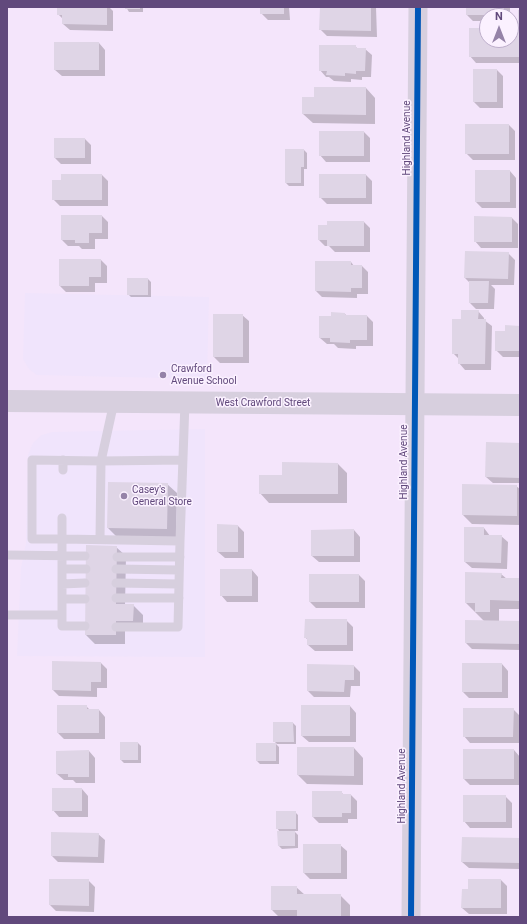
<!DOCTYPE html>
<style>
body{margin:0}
#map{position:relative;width:527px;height:924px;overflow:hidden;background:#f6eef9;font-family:Roboto,sans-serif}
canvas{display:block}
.frame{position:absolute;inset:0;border:8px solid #61497c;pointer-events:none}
.north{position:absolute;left:479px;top:8px;width:40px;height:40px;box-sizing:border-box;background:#fbf1ff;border:1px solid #bdaecb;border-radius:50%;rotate:0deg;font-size:11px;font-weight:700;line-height:16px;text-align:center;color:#61497c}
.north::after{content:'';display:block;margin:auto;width:14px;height:18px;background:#9583a8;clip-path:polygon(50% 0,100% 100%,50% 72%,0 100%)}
</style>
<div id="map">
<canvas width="527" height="924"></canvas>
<div class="frame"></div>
<div class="north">N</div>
</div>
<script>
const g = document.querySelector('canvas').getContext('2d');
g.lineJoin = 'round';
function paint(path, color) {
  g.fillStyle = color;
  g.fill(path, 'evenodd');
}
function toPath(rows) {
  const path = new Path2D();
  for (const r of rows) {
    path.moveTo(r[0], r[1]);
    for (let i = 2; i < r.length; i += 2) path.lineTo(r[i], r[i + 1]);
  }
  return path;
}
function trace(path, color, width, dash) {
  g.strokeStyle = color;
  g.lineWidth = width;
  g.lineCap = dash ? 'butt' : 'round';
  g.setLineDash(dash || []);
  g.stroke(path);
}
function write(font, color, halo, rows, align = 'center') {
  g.font = font + ' Roboto,sans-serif';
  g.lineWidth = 3;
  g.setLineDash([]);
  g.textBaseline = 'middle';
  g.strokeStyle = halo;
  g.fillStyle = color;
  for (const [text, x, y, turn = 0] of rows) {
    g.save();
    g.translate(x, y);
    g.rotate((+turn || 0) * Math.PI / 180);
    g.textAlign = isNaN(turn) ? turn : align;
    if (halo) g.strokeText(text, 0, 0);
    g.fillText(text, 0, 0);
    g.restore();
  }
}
paint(toPath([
 [7,7,520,7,520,917,7,917],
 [487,16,511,16,511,40,487,40]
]), '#f4e5fb');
paint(toPath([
 [25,293,209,297,207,379,37,375,29,369,23,359],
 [205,429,205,657,17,656,21,568,26,543,28,455,33,443,42,435,52,432]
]), '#f0e4fc');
paint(toPath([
 [58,7,109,7,113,11,113,31,70,30,63,24,63,19,58,14],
 [126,7,143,7,143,12,129,12],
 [261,7,289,7,290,20,268,20,261,13],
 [321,7,376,7,377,37,327,36,320,29],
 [467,7,510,7,510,16,487,16,487,21,473,21,467,15],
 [487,29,487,40,511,40,511,29,520,29,520,63,476,63,470,56],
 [99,43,105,50,105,76,62,76,55,70],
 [355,46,358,49,365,49,372,55,371,77,362,77,362,80,351,79,351,82,334,81,329,77,326,77,320,70],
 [497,70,503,76,503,108,480,108,474,102],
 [366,88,375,98,375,124,313,123,303,114],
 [509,125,515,131,515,160,473,160,466,153],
 [320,132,364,132,370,138,370,162,326,162,320,155],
 [85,139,91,145,91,164,61,164,55,158],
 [304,150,307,153,307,169,304,169,304,186,289,186,286,183],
 [510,171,516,178,516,208,482,208,476,202],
 [102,175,108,181,108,206,60,206,53,199,62,181],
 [366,175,372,181,372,204,327,204,320,197],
 [102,216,108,222,108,239,95,239,95,249,82,249,79,246,68,246,62,240],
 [512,218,518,224,518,248,481,248,475,241],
 [364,222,370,228,370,252,335,252,329,246,325,246,319,240,328,226],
 [508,253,515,260,514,285,491,285,495,289,494,309,476,309,470,303,470,283,465,278],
 [101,260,107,266,107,283,95,283,95,292,66,292,60,286],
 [351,262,354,266,362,266,368,272,368,294,357,294,357,298,322,297,316,291],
 [148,279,151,282,151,297,131,297,128,294],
 [478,311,484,318,484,320,492,326,491,370,465,370,459,363,459,359,453,353,462,320],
 [345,314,347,316,367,316,373,322,373,346,356,346,356,349,338,348,334,344,327,344,320,338,320,317,332,317],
 [242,315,249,321,249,363,220,363,214,357],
 [520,327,520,357,503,357,496,350,506,332],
 [520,444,520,483,493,483,486,477],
 [338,464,347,473,347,503,269,503,260,493,283,476],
 [109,483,167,484,177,493,176,538,118,538,108,528],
 [463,485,516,486,520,489,520,525,472,524,463,515],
 [238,526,244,532,244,558,225,558,218,552],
 [465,528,484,528,490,536,501,536,508,542,507,569,472,568,465,562],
 [354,530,360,537,360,562,319,562,312,556],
 [116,547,126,556,125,605,133,605,143,615,143,630,125,630,125,644,95,644,86,635],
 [252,570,258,577,258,602,227,602,221,595],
 [501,574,507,579,520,579,520,609,499,609,499,622,520,622,520,650,472,649,466,643,485,622,466,603],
 [310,575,359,575,365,581,365,608,316,608,310,602],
 [346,620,353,627,353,651,315,651,308,645,308,640,305,637],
 [53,662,101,663,107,669,107,688,97,688,97,697,59,696,53,690],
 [463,664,502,664,508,671,508,698,469,698,463,692],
 [308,665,354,666,360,672,360,686,351,686,350,697,314,697,308,691],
 [86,706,90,710,99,710,105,717,105,739,64,739,58,733],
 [350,706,356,713,356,742,309,742,302,736],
 [513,709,520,716,519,743,470,743,464,736],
 [293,723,296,726,296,744,276,744,279,747,279,764,260,764,257,761,257,744,277,744,274,741],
 [121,743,138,743,141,746,141,763,124,763,121,760],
 [354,748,363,758,363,785,307,784,298,775],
 [514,750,520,757,520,785,470,785,464,779],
 [89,751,95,758,95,783,76,783,73,780,64,780,57,774],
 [82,789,88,796,88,817,59,817,53,810],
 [341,792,344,795,351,795,357,801,357,819,348,819,348,823,319,823,313,817],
 [505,796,512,803,512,828,470,828,464,821],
 [295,812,298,815,298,831,294,831,298,835,298,848,282,849,279,846,280,832,277,828],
 [52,833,98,834,105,840,104,863,58,862,52,856],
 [463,838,520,839,520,869,469,868,462,862],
 [340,845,347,851,347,879,310,879,304,873],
 [88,880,95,887,94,912,56,911,50,905],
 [501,880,507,886,507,914,469,914,462,908],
 [272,887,296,887,305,895,340,895,350,905,350,917,279,917,272,910]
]), '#0003');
paint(toPath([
 [57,7,107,7,107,25,62,24,62,15,57,15],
 [125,7,140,7,140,9,125,9],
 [260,7,284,7,284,14,260,14],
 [320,7,371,7,371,31,319,30],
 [466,7,504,7,504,15,466,15],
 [518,10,520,10,520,25,518,25],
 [469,28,487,28,487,40,511,40,511,28,520,28,520,57,469,57],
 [54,42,99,42,99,70,54,70],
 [319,45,356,45,356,48,366,48,365,71,356,71,356,74,345,73,345,76,326,75,327,71,319,71],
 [473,69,497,69,497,102,473,102],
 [314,87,366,87,366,115,302,114,302,97,314,97],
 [465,124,509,124,509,154,465,154],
 [319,131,364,131,364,156,319,156],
 [54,138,85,138,85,158,54,158],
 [285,149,304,149,304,167,301,167,301,183,285,183],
 [475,170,510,170,510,202,475,202],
 [61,174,102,174,102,200,52,200,52,180,61,180],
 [319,174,366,174,366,198,319,198],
 [61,215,102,215,102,233,89,233,89,243,75,243,75,240,61,240],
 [474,216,512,217,512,242,474,242],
 [327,221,364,221,364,246,327,246,327,240,318,240,318,225,327,225],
 [465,251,509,252,508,279,464,278],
 [59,259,101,259,101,277,89,277,89,286,59,286],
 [315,261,351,261,351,265,362,265,362,288,351,288,351,292,315,291],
 [127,278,148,278,148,295,127,295],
 [469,281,489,281,488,303,469,303],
 [461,310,479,310,478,319,486,319,485,364,458,364,458,354,452,354,452,319,461,319],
 [331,312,345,313,345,315,367,315,367,340,350,340,350,343,330,342,330,338,319,338,319,316,331,316],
 [213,314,243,314,243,357,213,357],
 [505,325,520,326,520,351,495,351,495,331,505,331],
 [486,442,520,443,520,478,485,477],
 [282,462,338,463,338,494,259,494,259,475,282,475],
 [108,482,168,483,167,529,107,528],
 [462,484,517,485,517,516,462,515],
 [217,524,238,525,238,552,217,552],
 [464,527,484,527,484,535,502,535,501,563,464,562],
 [354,529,354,556,311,556,311,530],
 [86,545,117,546,116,604,134,604,133,621,116,621,116,635,85,635],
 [220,569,252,569,252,596,220,596],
 [465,572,502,573,501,578,520,578,520,601,490,600,490,612,475,612,475,603,465,603],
 [309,574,359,574,359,602,309,602],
 [305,619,347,619,347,645,307,645,307,638,304,638],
 [465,620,520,621,520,644,465,643],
 [52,661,101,662,101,682,91,682,91,691,52,690],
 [462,663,502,663,502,692,462,692],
 [307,664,354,665,354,680,345,680,344,692,307,691],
 [57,705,87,705,87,709,99,709,99,733,57,733],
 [301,705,350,705,350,736,301,736],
 [463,708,514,708,513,737,463,737],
 [273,722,293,722,294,742,273,742],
 [120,742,138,742,138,760,120,760],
 [256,743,276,743,276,761,256,761],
 [297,747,354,747,354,776,297,775],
 [463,749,514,749,514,779,463,779],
 [89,750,89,777,68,777,68,774,56,774,56,751],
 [52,788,82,788,82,811,52,811],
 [312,791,342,791,342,794,351,794,351,813,342,813,342,817,312,817],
 [463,795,506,795,506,822,463,822],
 [276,811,296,811,296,829,276,829],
 [277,831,295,831,295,846,278,846],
 [51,832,99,833,98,857,51,856],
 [462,837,520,838,520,863,461,862],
 [303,844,341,844,341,873,303,873],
 [49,879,89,879,89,906,49,905],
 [468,879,501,879,501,908,461,908,462,889,468,889],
 [271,886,297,886,297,894,341,894,341,917,297,917,297,910,271,910]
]), '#dfd5e6');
trace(toPath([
 [114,402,101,461,183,460],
 [63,460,63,470],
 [62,518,62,539,32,539,32,460,101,461,100,539],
 [7,555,85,556],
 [117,557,180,557],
 [62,569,86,569],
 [116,569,179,570],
 [116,583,179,584],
 [62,584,85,583],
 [116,598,179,598],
 [62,599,85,599],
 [7,615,62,615],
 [85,626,62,626,62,539,180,541,185,402],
 [116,627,178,627,180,541]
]), '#d7cfde', 9);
trace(toPath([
 [411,917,418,7]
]), '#d7cfde', 19);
trace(toPath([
 [7,401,520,405]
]), '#d7cfde', 22);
trace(toPath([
 [411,917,418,7]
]), '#0057b8', 6);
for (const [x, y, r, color] of [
 [163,375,4,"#9583a8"],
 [124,496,4,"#9583a8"]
]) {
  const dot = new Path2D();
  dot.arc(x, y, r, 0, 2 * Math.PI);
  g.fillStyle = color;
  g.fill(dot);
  trace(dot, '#fbf1ff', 1.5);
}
write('10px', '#61497c', '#fbf1ff', [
 ["Highland Avenue",407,138,-90],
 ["West Crawford Street",263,403],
 ["Highland Avenue",404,462,-90],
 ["Highland Avenue",402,786,-90]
]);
write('10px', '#61497c', '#fbf1ff', [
 ["Crawford",171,369],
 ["Avenue School",171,381],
 ["Casey's",132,490],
 ["General Store",132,502]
], 'left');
</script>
